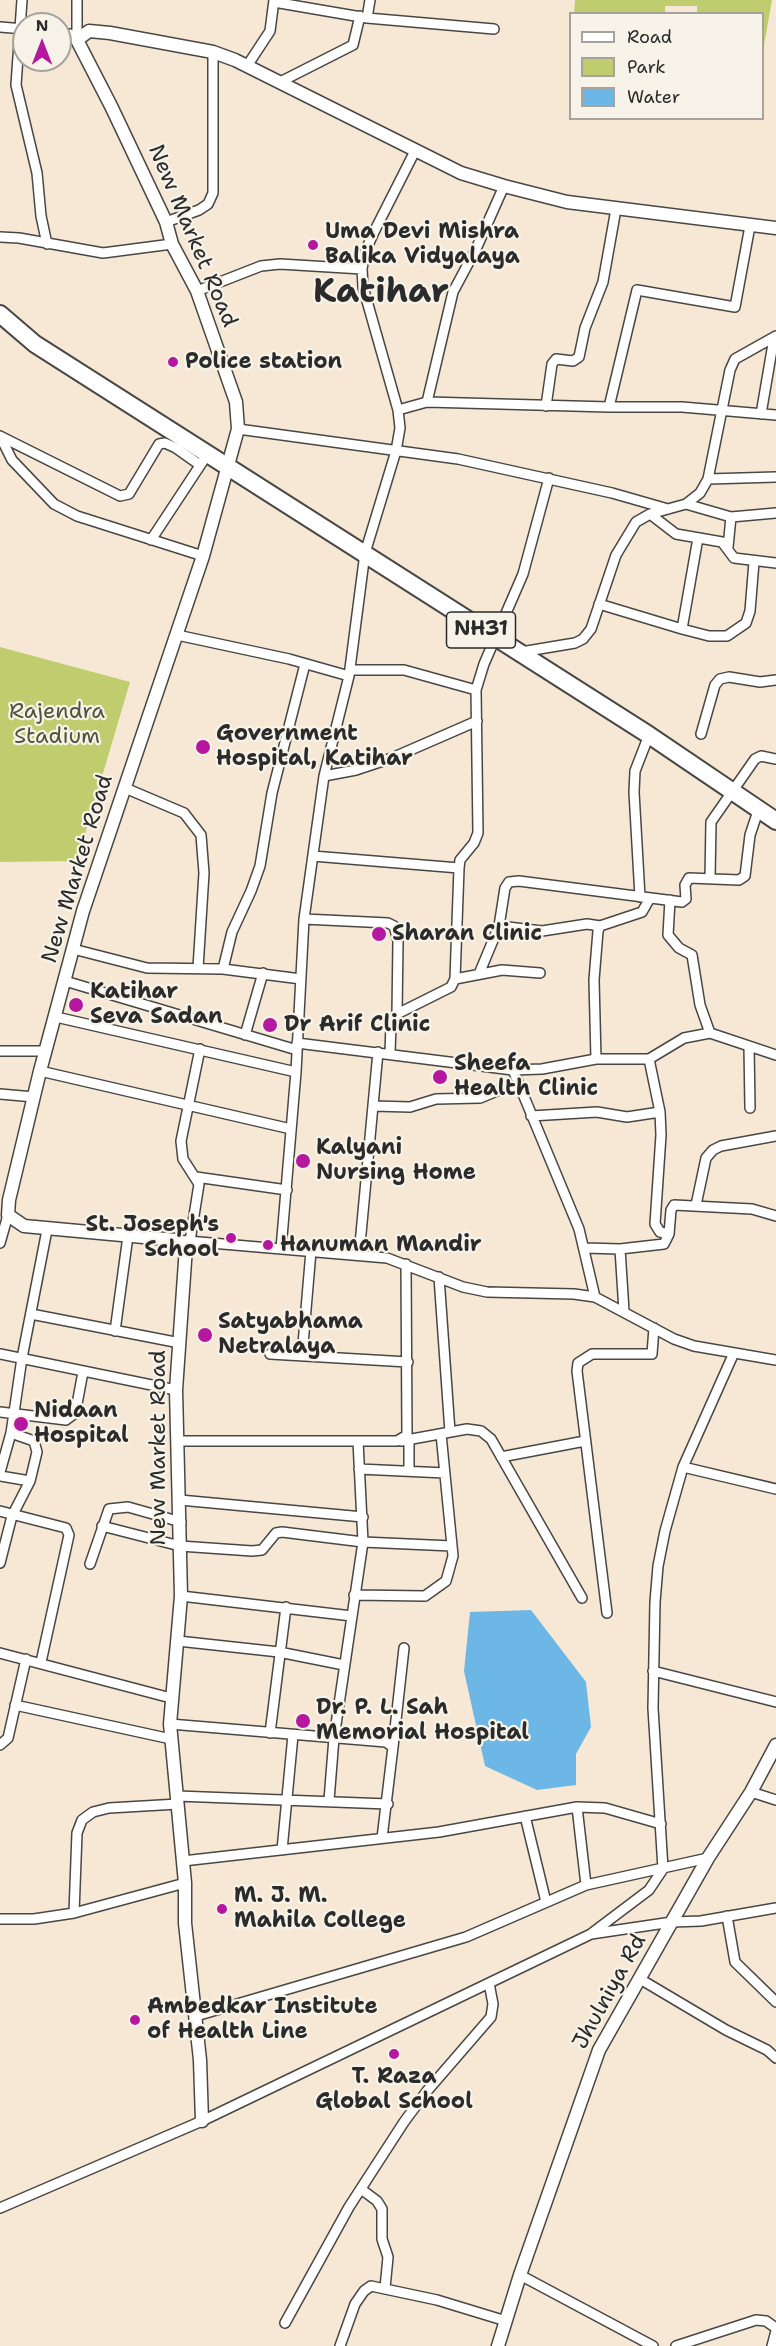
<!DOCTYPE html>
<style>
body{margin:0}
#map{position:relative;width:776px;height:2346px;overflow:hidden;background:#f6e8d5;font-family:"Shantell Sans",sans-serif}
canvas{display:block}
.legend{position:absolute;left:569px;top:12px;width:195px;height:108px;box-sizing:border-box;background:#f7f3e8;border:2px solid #a5a39c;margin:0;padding:8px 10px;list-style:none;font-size:18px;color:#2b2b2b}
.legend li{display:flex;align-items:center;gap:12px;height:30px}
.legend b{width:30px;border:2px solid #a5a39c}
.north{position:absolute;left:12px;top:12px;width:60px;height:60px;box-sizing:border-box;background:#f7f3e8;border:2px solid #a5a39c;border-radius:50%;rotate:0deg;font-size:16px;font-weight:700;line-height:24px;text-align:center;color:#2b2b2b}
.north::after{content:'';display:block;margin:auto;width:21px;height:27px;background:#b5179e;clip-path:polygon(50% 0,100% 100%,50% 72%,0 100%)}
</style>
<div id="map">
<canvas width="776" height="2346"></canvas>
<ul class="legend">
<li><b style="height:8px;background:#fff"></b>Road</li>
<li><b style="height:16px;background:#c0cd6e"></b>Park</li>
<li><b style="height:16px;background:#6cb7e5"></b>Water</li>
</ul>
<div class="north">N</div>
</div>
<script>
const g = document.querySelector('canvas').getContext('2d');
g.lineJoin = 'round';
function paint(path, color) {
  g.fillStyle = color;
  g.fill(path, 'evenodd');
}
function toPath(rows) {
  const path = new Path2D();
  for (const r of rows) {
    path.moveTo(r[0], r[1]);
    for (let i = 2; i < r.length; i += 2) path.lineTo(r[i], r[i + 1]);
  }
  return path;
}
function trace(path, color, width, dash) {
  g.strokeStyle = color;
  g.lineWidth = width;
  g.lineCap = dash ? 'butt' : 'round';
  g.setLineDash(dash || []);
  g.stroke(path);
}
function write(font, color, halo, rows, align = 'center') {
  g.font = font + ' "Shantell Sans",sans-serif';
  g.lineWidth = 4.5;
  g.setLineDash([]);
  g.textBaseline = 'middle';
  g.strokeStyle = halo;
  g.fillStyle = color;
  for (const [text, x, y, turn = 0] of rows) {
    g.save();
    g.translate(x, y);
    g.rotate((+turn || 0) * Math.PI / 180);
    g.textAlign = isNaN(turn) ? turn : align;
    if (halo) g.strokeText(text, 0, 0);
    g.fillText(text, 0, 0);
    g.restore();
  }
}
paint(toPath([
 [575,0,772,0,763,51,762,14,697,13,697,6,665,6,665,13,574,13],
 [0,647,130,682,77,861,0,862]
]), '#c0cd6e');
paint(toPath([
 [531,1610,586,1682,591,1727,576,1754,576,1785,537,1790,485,1766,464,1671,470,1612]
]), '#6cb7e5');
const minor = toPath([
 [22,0,16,85,37,173,41,216,47,244],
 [274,2,367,18,494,29],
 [367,18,370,0],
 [0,27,24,29],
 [60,33,77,35],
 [77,40,77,0],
 [247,66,270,31,274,0],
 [280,82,353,45,360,16],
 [166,222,199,210,208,204,213,193,213,52],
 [0,237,19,238,103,253,172,244],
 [197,291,261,266,280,264,362,269],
 [427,402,453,292,476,249,504,186],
 [546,406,552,364,556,359,573,361,579,357,585,328,603,282,616,209],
 [609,407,637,290,735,307,750,226],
 [398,410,427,402,609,407,682,407,776,415],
 [761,414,774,338],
 [238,429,458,459,612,493,668,509],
 [0,436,120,496,129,494,159,444,165,443,176,448,200,465],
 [0,436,12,460,54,504,77,516,203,556],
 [708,479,776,477],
 [686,504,731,517,776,513],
 [650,514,676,534,722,542,734,558,776,563],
 [151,540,203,461],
 [728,547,731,517],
 [599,604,682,629,709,636,727,636,746,623,750,611,754,562],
 [682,629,698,538],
 [177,635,289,659,349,676],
 [521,652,575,643,583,639,591,629,616,555,636,522,650,514,686,504,700,493,708,479,730,370,735,359,776,336],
 [350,670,404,670,476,690],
 [701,734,715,685,720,679,729,677,760,682,776,680],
 [324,776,356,770,392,758,477,721],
 [125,788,184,813,201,835,204,873,198,968],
 [313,856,459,868],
 [710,878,711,822,755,759,761,756,776,759],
 [640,897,634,792,635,771,649,735],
 [670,900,668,935,679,948,692,955,700,1005,710,1033],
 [304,919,388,923,394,926,398,941,397,1014],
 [499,926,542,931,587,924,600,926],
 [73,949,147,968,223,969,301,979],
 [223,969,232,932,251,891,260,866,272,793,305,664],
 [479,974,499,926,505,888,509,882,519,881,682,902,686,899,685,885,689,878,739,880,745,876,750,835,759,808],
 [455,979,502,970,540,973],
 [65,981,297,1050],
 [56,1017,296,1072],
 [245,1035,263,973],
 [297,1043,513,1070,542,1069,596,1059,649,1059,684,1038,710,1033,776,1055],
 [749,1046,750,1108],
 [0,1051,46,1051],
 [390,1053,391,1024,397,1014,451,987,455,979,459,868,460,860,474,843,478,833,476,690,484,664,523,574,549,478],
 [596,1059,594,980,598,931,600,926,642,912,650,898],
 [649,1059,660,1112,661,1135,655,1224,660,1232,669,1234],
 [513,1070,579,1229,595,1297],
 [40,1071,291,1129],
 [0,1094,34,1097],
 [373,1106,410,1107,436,1099,480,1098,509,1086,519,1085],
 [531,1116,597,1112,627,1117,660,1112],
 [196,1177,287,1190],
 [696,1205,706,1158,713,1150,721,1146,776,1136],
 [176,1240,387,1258,463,1287,487,1292,574,1294,595,1297,674,1339,694,1346,776,1360],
 [190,1241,199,1184,183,1159,181,1141,200,1049],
 [0,1243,8,1215],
 [585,1248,620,1249,664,1244,669,1234,671,1210,674,1205,752,1209,776,1216],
 [281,1249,296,1072,304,919,324,776,349,676,365,553,396,451,400,428,398,410,363,287,362,269,365,252,374,232,415,151],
 [620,1249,624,1311],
 [359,1255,378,1052],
 [439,1277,450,1432],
 [31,1314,180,1343],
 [115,1331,128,1236],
 [0,1354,176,1390],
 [270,1354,408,1362],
 [302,1356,311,1251],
 [0,1412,66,1420,74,1414,77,1404,83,1372],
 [409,1439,409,1471],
 [177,1441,397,1441,407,1435,406,1264],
 [401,1441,467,1429,481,1431,491,1439,582,1598],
 [501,1457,585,1441],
 [683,1467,776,1489],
 [359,1469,445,1473],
 [0,1472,11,1433],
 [0,1476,30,1481],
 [180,1500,363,1517],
 [0,1511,66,1528,69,1535,41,1662],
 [102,1526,180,1546,252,1551,262,1550,276,1533,282,1532,363,1542,452,1546],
 [0,1563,12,1516,30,1481,37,1452,34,1441,11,1433,22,1358,47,1230],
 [90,1564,109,1509,128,1507,181,1522],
 [354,1595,425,1596,446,1581,453,1556,441,1434],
 [181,1596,352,1616],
 [607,1613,577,1371,578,1363,592,1354,652,1354,654,1328],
 [178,1641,279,1652,344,1665],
 [0,1653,171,1698],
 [653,1671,776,1702],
 [15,1705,171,1739],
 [170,1724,386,1742,393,1747,382,1838],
 [270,1733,286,1607],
 [0,1745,8,1738,26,1659],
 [393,1747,404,1648],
 [751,1792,776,1800],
 [177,1796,388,1804],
 [329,1800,334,1738,363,1542,358,1441],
 [577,1807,586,1885],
 [525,1816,546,1902],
 [282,1850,293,1735],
 [183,1861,439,1832,577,1807,605,1808,661,1824],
 [74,1913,77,1833,82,1820,93,1812,109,1808,178,1804],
 [727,1916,735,1962,776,2002],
 [0,1919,34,1919,74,1913,185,1883],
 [592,1933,649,1890,663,1869,653,1708,655,1602,658,1566,665,1531,683,1467,733,1355],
 [640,1979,726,2030,767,2050,776,2058],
 [196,2016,466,1937,586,1885,708,1858],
 [361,2189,377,2201,382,2209,382,2239,388,2257,385,2288],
 [0,2208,202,2121,591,1934,672,1922,701,1921,776,1908],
 [520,2275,653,2346],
 [285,2323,349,2207,404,2122,427,2091,491,2017,493,2004,489,1983],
 [340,2346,355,2304,364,2291,371,2286,437,2300,506,2321],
 [676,2346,756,2320,766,2321,776,2328],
 [772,2346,776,2331]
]);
const tertiary = toPath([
 [202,2121,200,2060,185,1923,185,1883,170,1724,181,1596,176,1390,186,1247,176,1240,24,1226,8,1215,9,1200,40,1071,83,911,203,556,238,429,236,402,197,291,172,244,166,222,111,106,77,40,89,31,110,33,213,52,235,60,461,173,504,186,567,202,776,228],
 [498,2346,520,2275,599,2050,708,1858,751,1792,776,1745]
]);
const trunk = toPath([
 [0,314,35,344,649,735,776,821]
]);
trace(minor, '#494744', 12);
trace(tertiary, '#494744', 15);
trace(trunk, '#494744', 20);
trace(minor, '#fff', 9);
trace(tertiary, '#fff', 12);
trace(trunk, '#fff', 16);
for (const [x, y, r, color] of [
 [313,245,6,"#b5179e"],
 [173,362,6,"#b5179e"],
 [203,747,8,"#b5179e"],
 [379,934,8,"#b5179e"],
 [76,1005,8,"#b5179e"],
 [270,1025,8,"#b5179e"],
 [440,1077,8,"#b5179e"],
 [303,1161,8,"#b5179e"],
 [231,1238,6,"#b5179e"],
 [268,1245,6,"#b5179e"],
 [205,1335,8,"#b5179e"],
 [21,1424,8,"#b5179e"],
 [303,1721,8,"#b5179e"],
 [222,1909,6,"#b5179e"],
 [135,2020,6,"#b5179e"],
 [394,2054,6,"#b5179e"]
]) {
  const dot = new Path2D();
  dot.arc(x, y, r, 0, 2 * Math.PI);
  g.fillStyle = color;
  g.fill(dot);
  trace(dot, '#f7f3e8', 2);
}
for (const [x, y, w] of [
 [481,630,69]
]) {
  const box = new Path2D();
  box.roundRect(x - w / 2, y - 18, w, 36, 4.5);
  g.fillStyle = '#f7f3e8';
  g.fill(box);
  trace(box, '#2b2b2b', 1.5);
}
write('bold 21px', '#2b2b2b', null, [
 ["NH31",481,630]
]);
write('bold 22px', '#2b2b2b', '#f7f3e8', [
 ["Uma Devi Mishra",325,232],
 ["Balika Vidyalaya",325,257],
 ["Police station",185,362],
 ["Government",216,734],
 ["Hospital, Katihar",216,759],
 ["Sharan Clinic",392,934],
 ["Katihar",90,992],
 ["Seva Sadan",90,1017],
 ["Dr Arif Clinic",284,1025],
 ["Sheefa",454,1064],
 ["Health Clinic",454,1089],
 ["Kalyani",316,1148],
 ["Nursing Home",316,1173],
 ["St. Joseph's",219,1225,"right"],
 ["School",219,1250,"right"],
 ["Hanuman Mandir",280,1245],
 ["Satyabhama",218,1322],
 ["Netralaya",218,1347],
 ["Nidaan",34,1411],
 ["Hospital",34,1436],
 ["Dr. P. L. Sah",316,1708],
 ["Memorial Hospital",316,1733],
 ["M. J. M.",234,1896],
 ["Mahila College",234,1921],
 ["Ambedkar Institute",147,2007],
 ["of Health Line",147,2032],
 ["T. Raza",394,2077,"center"],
 ["Global School",394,2102,"center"]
], 'left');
write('22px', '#2b2b2b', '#f7f3e8', [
 ["New Market Road",192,236,67],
 ["New Market Road",78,869,-73],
 ["New Market Road",159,1448,-90],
 ["Jhulniya Rd",610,1992,-61]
]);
write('22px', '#50543c', '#f7f3e8', [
 ["Rajendra",57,712],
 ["Stadium",57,737]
]);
write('bold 34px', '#2b2b2b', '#f7f3e8', [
 ["Katihar",381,293]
]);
</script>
